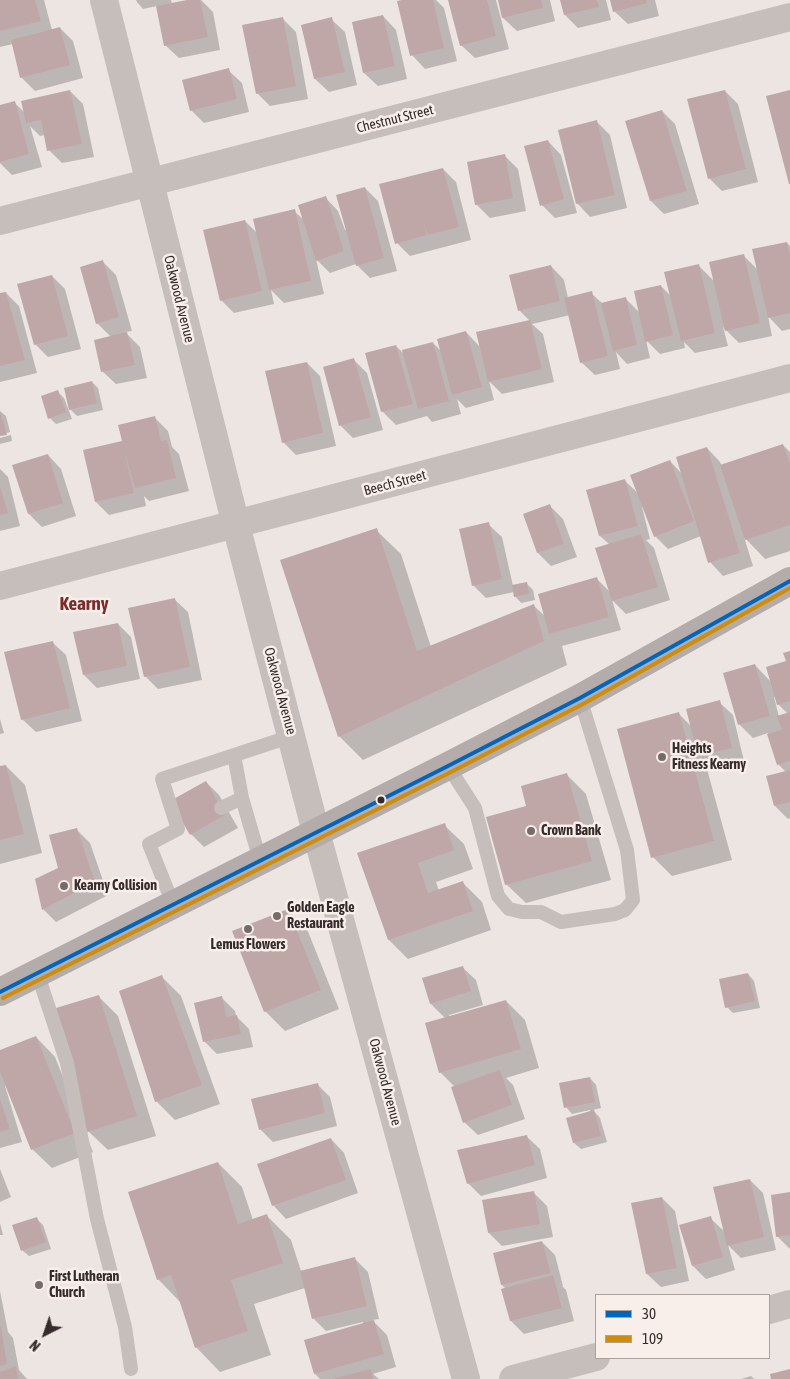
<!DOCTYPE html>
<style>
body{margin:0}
#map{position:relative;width:790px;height:1379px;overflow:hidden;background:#ece5e2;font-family:"Asap Condensed",sans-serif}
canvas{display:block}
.legend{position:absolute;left:595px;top:1294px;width:175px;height:65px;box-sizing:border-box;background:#f8efea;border:1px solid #aaa19d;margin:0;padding:6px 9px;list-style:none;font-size:15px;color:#352b2a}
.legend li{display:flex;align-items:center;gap:10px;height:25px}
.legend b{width:25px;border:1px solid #aaa19d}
.north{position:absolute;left:20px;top:1309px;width:50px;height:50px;-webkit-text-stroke:4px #f8efea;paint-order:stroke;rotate:221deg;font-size:14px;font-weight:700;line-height:20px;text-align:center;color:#352b2a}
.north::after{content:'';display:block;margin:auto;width:18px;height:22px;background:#352b2a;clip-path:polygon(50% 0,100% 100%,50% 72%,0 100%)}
</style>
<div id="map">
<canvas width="790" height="1379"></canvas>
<ul class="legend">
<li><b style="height:6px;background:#0065bd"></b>30</li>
<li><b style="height:6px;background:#d08d08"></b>109</li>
</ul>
<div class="north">N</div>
</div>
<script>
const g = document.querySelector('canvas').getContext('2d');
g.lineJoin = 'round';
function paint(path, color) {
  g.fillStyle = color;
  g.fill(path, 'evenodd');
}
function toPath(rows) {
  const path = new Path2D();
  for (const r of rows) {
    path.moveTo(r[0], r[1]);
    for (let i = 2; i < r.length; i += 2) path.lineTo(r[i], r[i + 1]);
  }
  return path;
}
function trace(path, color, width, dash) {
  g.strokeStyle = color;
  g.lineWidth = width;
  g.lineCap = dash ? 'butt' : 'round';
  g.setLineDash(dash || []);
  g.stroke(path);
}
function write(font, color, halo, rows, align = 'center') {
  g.font = font + ' "Asap Condensed",sans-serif';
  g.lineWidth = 5;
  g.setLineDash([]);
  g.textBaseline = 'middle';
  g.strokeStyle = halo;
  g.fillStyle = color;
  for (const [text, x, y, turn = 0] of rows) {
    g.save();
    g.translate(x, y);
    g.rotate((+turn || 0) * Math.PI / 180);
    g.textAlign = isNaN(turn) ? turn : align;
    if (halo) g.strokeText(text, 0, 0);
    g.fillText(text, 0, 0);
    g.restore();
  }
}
paint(toPath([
 [0,0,44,0,52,30,60,28,73,41,83,78,35,91,22,78,13,44,0,47],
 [136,0,171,0,172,4,193,0,201,0,213,12,220,50,179,58,165,45,157,6,143,9,137,2],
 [407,0,436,0,444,8,457,61,425,69,412,55],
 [450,0,496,0,509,49,475,58,461,45],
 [499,0,550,0,555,21,517,31,503,18],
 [561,0,606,0,611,20,578,28,565,15],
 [612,0,655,0,659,16,628,24,614,11],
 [383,16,396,30,407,79,378,86,364,73,353,23],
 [282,18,296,32,308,99,270,106,257,93],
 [331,19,345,32,357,85,329,92,315,79,303,26],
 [228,70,242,83,249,112,204,123,191,110],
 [70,91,83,104,94,157,62,163,49,150,45,135,40,136,30,126,42,167,12,175,0,163,0,106,14,102,25,113],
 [725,91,738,104,758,182,722,191,709,178],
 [662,111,675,124,699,204,664,214,651,201],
 [597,122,610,135,627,208,590,217,577,203],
 [548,141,561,155,577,213,555,218,542,205],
 [505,156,518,169,526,211,490,218,476,204],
 [443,169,456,182,471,240,410,256,397,243],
 [365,188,378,201,397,271,370,278,356,264,330,273,316,259,324,294,284,303,271,290,274,304,234,313,221,300,245,221,258,234,294,211,304,220,325,197,338,211,345,230,347,230],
 [787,243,790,246,790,329,782,331,768,316,772,336,739,343,723,327,728,346,695,353,684,342,685,348,660,354,646,340,650,358,627,364,616,352,620,369,595,375,581,362,570,315,532,324,543,334,554,382,502,394,489,381,494,400,466,408,457,399,461,414,432,422,427,416,396,425,382,411,396,346,404,354,433,343,442,352,466,332,481,348,530,321,519,310,551,266,564,280,568,298,591,293,603,304,626,299,640,313,661,286,671,296,699,266,715,282,744,256,758,270],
 [103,262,116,275,132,331,125,332,140,347,147,378,116,384,102,371,111,337,97,323],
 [52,276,65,289,81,349,48,357,35,344],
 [6,293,19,306,37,373,0,382,0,295],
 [354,360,367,373,383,430,353,438,340,425],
 [307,363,320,376,336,446,296,455,283,442],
 [92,382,98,388,103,410,77,416,70,409],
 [58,392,64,398,72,419,56,424,50,418],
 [0,411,6,416,10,432,0,435],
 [155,418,168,431,172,447,179,454,189,491,149,501,144,496,146,506,109,515,96,502,124,442],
 [11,435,12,441,0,444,0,438],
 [783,445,790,452,790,551,765,559,744,537,753,566,723,576,710,562,701,536,668,549,655,536,643,506,642,507,650,539,646,540,654,548,670,600,626,614,612,600,621,630,562,646,567,665,363,760,339,736,376,530,401,554,431,647,534,606,546,617,597,579,610,592,609,544,600,536,625,481,639,494,670,461,682,474,707,448,720,462,722,466],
 [48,455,61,469,76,516,42,527,29,514],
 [0,469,8,477,20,526,0,531],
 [550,506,563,519,577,557,551,566,538,553,525,515],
 [488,524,502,537,513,586,527,584,533,590,535,600,521,603,515,596,514,592,486,598,473,585],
 [174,599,188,612,202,680,158,689,145,676],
 [118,624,131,637,140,679,97,688,84,675],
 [52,642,66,655,82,721,36,732,22,719],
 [790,652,790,818,788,819,775,806,786,772,779,765,768,733,753,738,739,724,755,665,771,682,787,662],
 [774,697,776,697,778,704,788,714,779,717],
 [719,702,733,715,744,761,712,768,705,762,732,860,672,876,653,857,678,713,692,727],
 [0,719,4,733,0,734],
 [6,766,25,785,42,853,0,864,0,768],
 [567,775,586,794,611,880,526,903,506,884,527,807],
 [206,782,219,795,238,828,204,847,191,834],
 [444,825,464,844,473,869,436,882,439,891,463,883,482,902,491,930,408,959,389,940,359,854],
 [77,830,90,843,108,895,56,922,43,909,36,880,59,869],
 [288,910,307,929,339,1009,285,1031,265,1011],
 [462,967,476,980,483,1005,449,1015,450,1017,506,1001,525,1020,539,1068,506,1078,513,1085,525,1119,478,1135,464,1122,455,1087,440,1072,446,1019,431,1004],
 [748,974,754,981,760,1008,733,1013,727,1007],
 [162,977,181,996,220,1104,175,1120,156,1101],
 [98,996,118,1016,156,1136,108,1150,88,1131],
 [222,998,235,1011,236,1016,249,1029,253,1047,217,1054,204,1041],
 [36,1037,55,1057,93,1152,52,1168,32,1149,7,1086,5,1086,22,1142,0,1148,0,1052],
 [590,1078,596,1085,601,1108,593,1110,600,1118,607,1142,581,1149,574,1143,590,1112,590,1110,572,1114,566,1107],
 [317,1084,330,1097,337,1126,273,1142,260,1129],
 [526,1136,540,1149,547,1178,481,1196,468,1183],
 [331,1139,344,1153,358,1193,286,1219,273,1205],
 [218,1163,242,1187,253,1220,267,1216,291,1240,301,1271,354,1258,368,1272,379,1319,372,1320,387,1335,396,1367,373,1374,379,1379,320,1379,315,1374,363,1325,363,1322,326,1331,313,1318,305,1288,254,1304,271,1355,220,1372,196,1347,181,1303,158,1279],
 [0,1169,11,1197,0,1202],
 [750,1180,763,1193,776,1250,741,1258,728,1245,735,1270,706,1279,693,1266,710,1218,725,1232],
 [534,1193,547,1206,553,1237,502,1246,489,1233],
 [790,1194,790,1249,777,1236],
 [662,1198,675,1211,689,1281,661,1287,647,1274],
 [37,1219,43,1225,51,1249,29,1256,22,1250],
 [0,1223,3,1235,0,1235],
 [542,1242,555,1255,563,1286,562,1286,566,1290,574,1321,524,1334,511,1321,506,1289,502,1285,494,1254],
 [0,1291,8,1332,13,1338,19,1370,27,1379,0,1379],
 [751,1376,754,1379,741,1379]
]), '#0003');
paint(toPath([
 [0,0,35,0,41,21,0,31],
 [187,0,200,0,208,37,164,46,156,6],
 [402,0,433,0,444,48,410,56,397,1],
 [448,0,487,0,496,36,460,46],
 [498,0,541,0,543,8,502,18],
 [560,0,597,0,599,7,564,15],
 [610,0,646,0,647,3,613,12],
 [383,15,395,66,363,73,352,22],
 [283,17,296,86,256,94,242,25],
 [332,17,345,72,314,79,301,25],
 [60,27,70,65,20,78,11,40],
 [229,68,237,99,190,111,182,80],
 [70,90,82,144,47,151,41,120,26,123,21,101],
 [725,90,746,169,708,179,687,99],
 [790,90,790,184,789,184,766,96],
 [15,101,29,154,0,162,0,105],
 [662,110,687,191,650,201,625,121],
 [597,120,615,195,576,204,558,130],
 [548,140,564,199,540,206,524,146],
 [505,154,513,198,475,205,467,162],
 [443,168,459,227,428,235,423,220,427,235,395,244,379,184],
 [365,187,384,258,356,266,336,195],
 [326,196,344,251,316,261,298,205],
 [295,209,311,281,269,290,253,219],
 [245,220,262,291,220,301,203,230],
 [787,242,790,255,790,313,768,318,752,249],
 [744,254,760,323,725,331,709,262],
 [103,260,119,317,96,324,80,267],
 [699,264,715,333,681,341,664,272],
 [551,265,560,301,518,311,509,275],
 [52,275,68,336,34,345,17,284],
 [661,285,673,335,645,342,634,291],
 [592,291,608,356,580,363,564,298],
 [6,292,25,360,0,366,0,293],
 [626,297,637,345,613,351,601,303],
 [530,320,542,369,488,382,476,332],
 [466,331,482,387,452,395,437,339],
 [127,332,135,365,101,372,94,340],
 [433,342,449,401,418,409,402,350],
 [396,345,413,404,381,412,365,353],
 [354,358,371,417,339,426,323,367],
 [307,362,323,433,282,443,265,371],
 [92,381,97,403,69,410,64,388],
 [58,390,66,412,48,419,41,396],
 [0,412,7,435,0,436],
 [155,416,161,441,167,440,176,478,135,488,124,450,134,493,95,502,83,450,122,441,118,425],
 [783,444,790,463,790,525,745,540,720,465],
 [707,447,740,553,708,563,676,457],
 [48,454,63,503,28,514,12,465],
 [670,460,694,521,654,537,630,475],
 [625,479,638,526,599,536,586,490],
 [0,486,8,513,0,515],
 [550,504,564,544,537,553,523,514],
 [489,522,502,579,472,586,459,529],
 [377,528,417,651,534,604,544,641,338,737,280,560],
 [641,534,658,587,612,601,595,548],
 [597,577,609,617,549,634,538,594],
 [527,582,529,594,514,597,512,585],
 [175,598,190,667,144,677,128,608],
 [118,623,127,666,83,675,73,632],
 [53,641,70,708,21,720,4,652],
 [790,651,790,701,777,705,766,667,786,661,783,653],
 [755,664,770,716,738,725,723,673],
 [720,700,732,748,698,756,686,709],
 [679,712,714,841,651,858,617,729],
 [790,712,790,761,777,765,767,734,782,730,777,716],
 [6,765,24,834,0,840,0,766],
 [790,770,790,802,774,806,766,776],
 [567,773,592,861,505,885,486,817,526,806,521,786],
 [206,781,225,815,190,835,170,801],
 [445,823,454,850,418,863,428,893,463,881,473,911,388,940,357,853],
 [77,828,95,882,42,910,35,879,58,868,49,835],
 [288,909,321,990,264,1012,232,931],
 [463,966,471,991,430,1004,422,978],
 [748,973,755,1001,725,1008,719,979],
 [162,975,202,1085,155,1102,119,991],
 [99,995,137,1116,87,1132,56,1008],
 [222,996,226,1017,237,1015,241,1034,203,1042,194,1003],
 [506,1000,521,1049,439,1073,425,1023],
 [36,1036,75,1133,31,1150,0,1072,0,1050],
 [500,1070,512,1105,463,1123,451,1087],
 [590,1077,595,1102,564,1108,559,1083],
 [318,1083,325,1113,259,1130,251,1099],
 [0,1099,10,1129,0,1132],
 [594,1110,601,1136,573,1143,566,1118],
 [527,1135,535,1165,467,1184,457,1150],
 [331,1138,346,1180,272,1206,257,1164],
 [218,1162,238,1224,267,1214,283,1263,231,1280,248,1331,195,1348,171,1275,157,1280,128,1192],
 [750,1179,764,1237,727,1246,713,1187],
 [534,1191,540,1224,488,1233,482,1200],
 [790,1192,790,1235,776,1237,771,1195],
 [662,1197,677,1268,646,1274,631,1203],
 [711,1216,723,1257,692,1266,679,1225],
 [37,1217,46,1242,21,1251,12,1225],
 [542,1241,551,1273,501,1285,493,1253],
 [355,1257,367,1306,312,1319,300,1271],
 [553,1275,562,1308,510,1321,501,1289],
 [374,1320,384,1354,314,1374,304,1340],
 [0,1326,1,1326,7,1364,0,1366],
 [16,1366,18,1379,0,1379,0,1372],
 [371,1369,373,1379,335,1379,335,1378],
 [790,1369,790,1379,771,1379,770,1374]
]), '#bea7a6');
trace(toPath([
 [234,755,242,798],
 [448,766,475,808,498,896,509,909,522,912,541,912,561,922,615,914,625,910,633,900,627,850,580,698],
 [221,808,242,798,260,860],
 [173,904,149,844,178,829,162,779,292,736],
 [37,972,67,1063,97,1219,125,1327,131,1369]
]), '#c5bebb', 14);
trace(toPath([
 [104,0,236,525,316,832,466,1379],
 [0,221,790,17],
 [0,586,790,378],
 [769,1310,790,1304],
 [513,1379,596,1357]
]), '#c5bebb', 28);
trace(toPath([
 [0,992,448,766,580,698,790,581]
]), '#b3acaa', 28);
trace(toPath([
 [0,992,448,766,580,698,790,581]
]), '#0065bd', 4);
trace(toPath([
 [3,998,451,772,583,704,790,588]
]), '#d08d08', 4);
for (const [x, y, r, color] of [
 [662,757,5,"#756c6a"],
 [381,800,4.5,"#352b2a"],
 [531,831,5,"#756c6a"],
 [64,886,5,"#756c6a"],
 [277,916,5,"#756c6a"],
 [248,929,5,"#756c6a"],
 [39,1285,5,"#756c6a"]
]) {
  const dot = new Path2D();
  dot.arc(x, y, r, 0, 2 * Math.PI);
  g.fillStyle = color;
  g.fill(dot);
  trace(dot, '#f8efea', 2);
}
write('14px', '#352b2a', '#f8efea', [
 ["Chestnut Street",395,119,-14],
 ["Oakwood Avenue",179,299,76],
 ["Beech Street",395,483,-15],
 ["Oakwood Avenue",280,691,75],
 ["Oakwood Avenue",385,1082,75]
]);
write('bold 14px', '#352b2a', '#f8efea', [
 ["Heights",672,749],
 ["Fitness Kearny",672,765],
 ["Crown Bank",541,831],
 ["Kearny Collision",74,886],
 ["Golden Eagle",287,908],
 ["Restaurant",287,924],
 ["Lemus Flowers",248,945,"center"],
 ["First Lutheran",49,1277],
 ["Church",49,1293]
], 'left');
write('bold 19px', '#7b2d2c', '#f8efea', [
 ["Kearny",84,604]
]);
</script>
